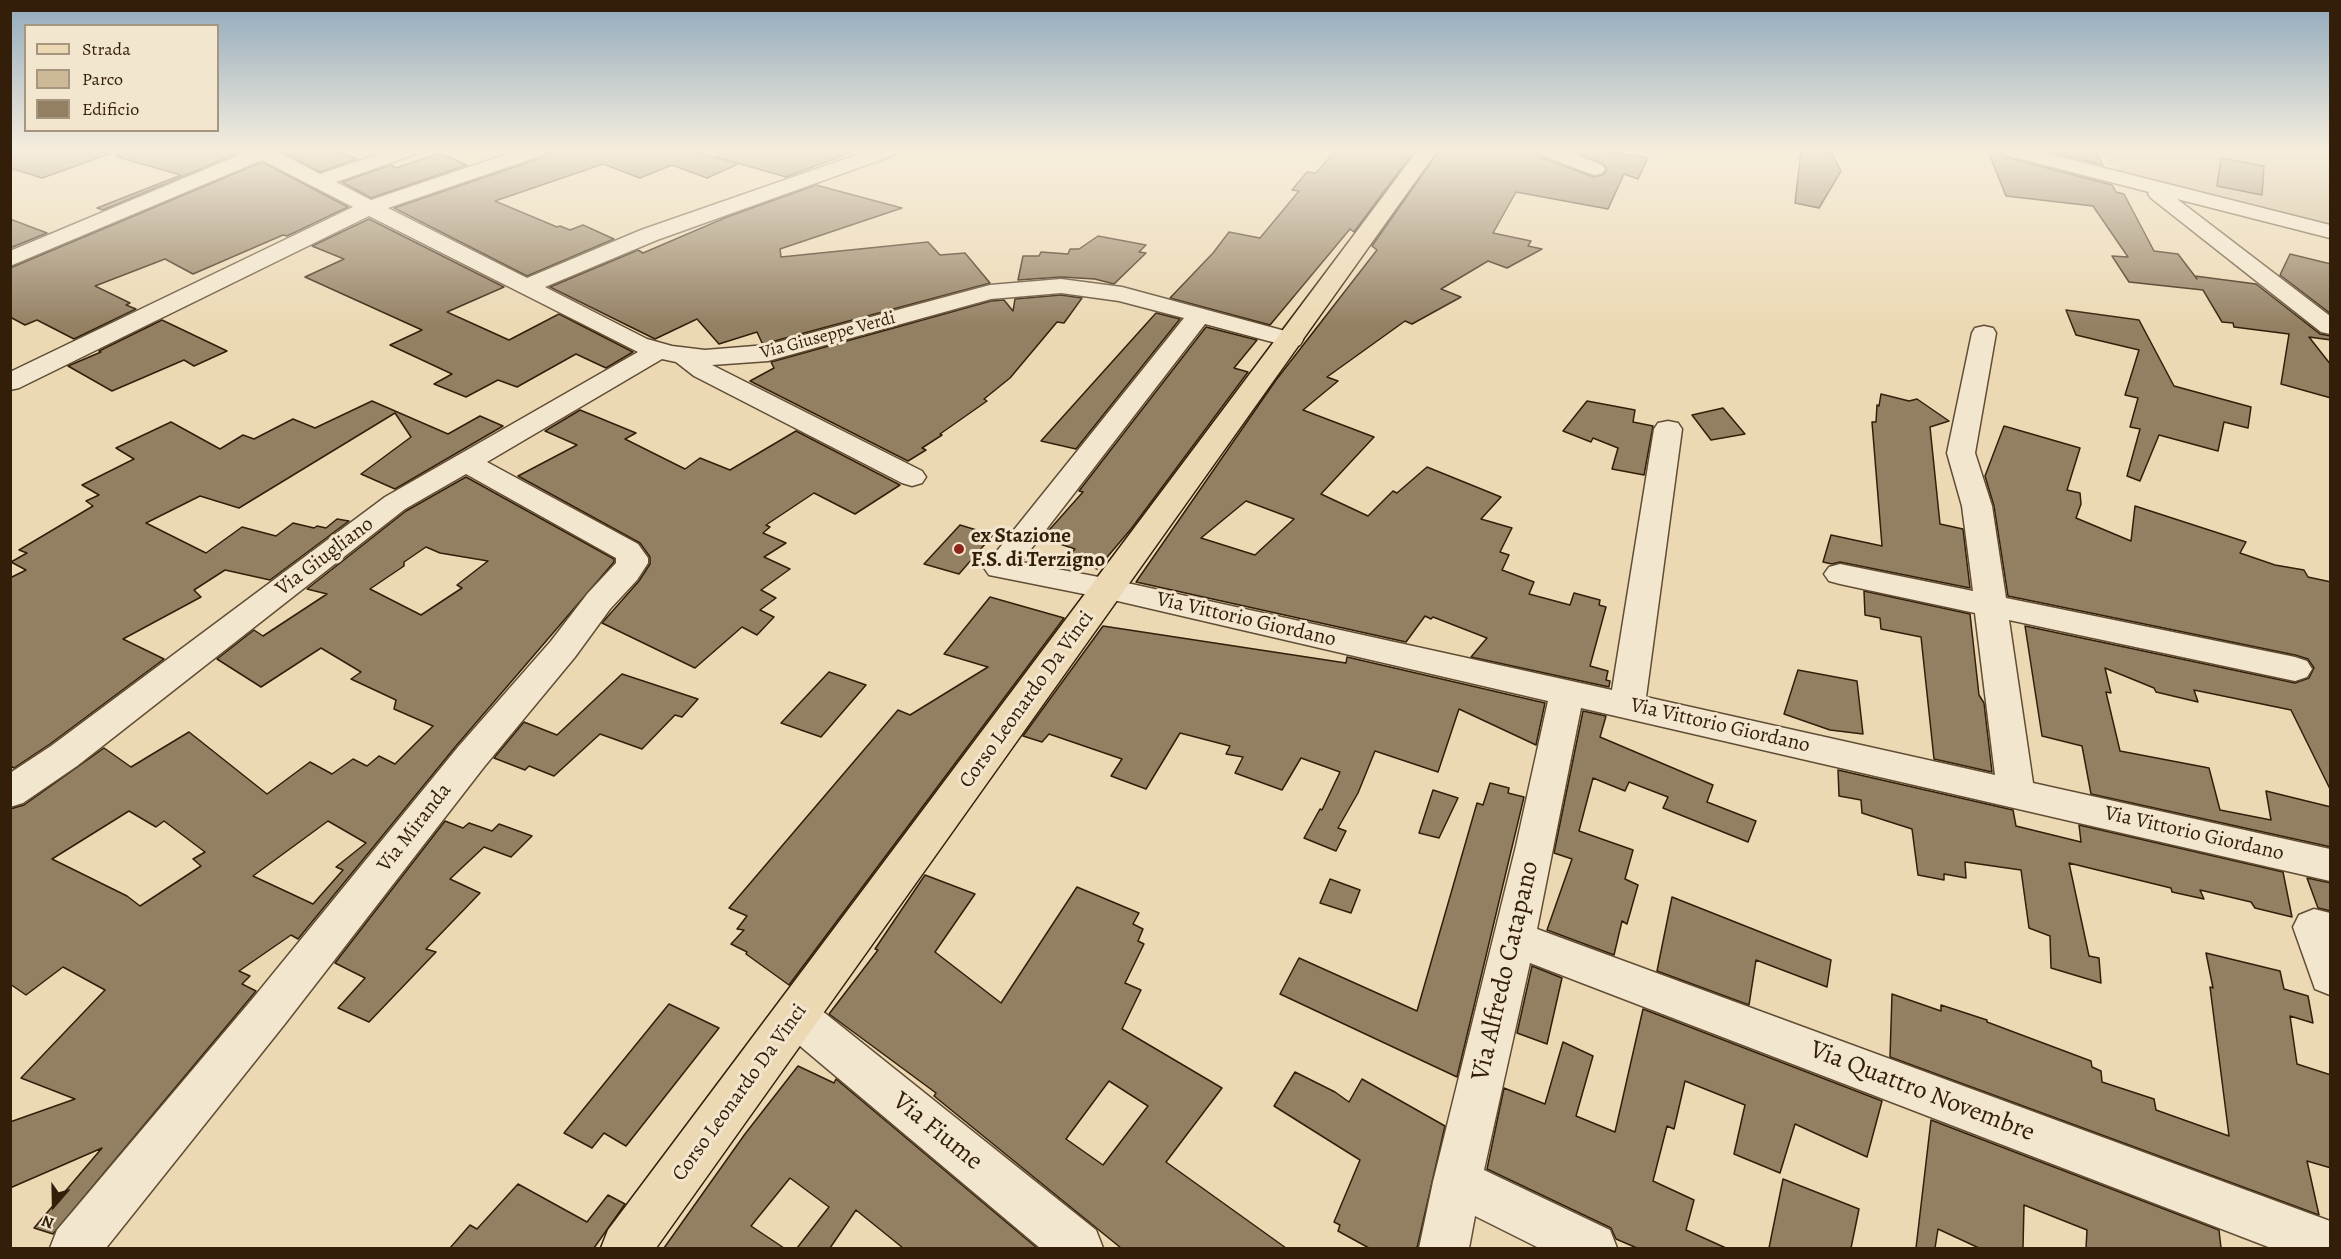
<!DOCTYPE html>
<style>
body{margin:0}
#map{position:relative;width:2341px;height:1259px;overflow:hidden;background:#ecd9b4;font-family:Alegreya,serif}
canvas{display:block}
.frame{position:absolute;inset:0;border:12px solid #331e09;pointer-events:none}
.legend{position:absolute;left:24px;top:24px;width:195px;height:108px;box-sizing:border-box;background:#f3e6ce;border:2px solid #a6967f;margin:0;padding:8px 10px;list-style:none;font-size:18px;color:#331e09}
.legend li{display:flex;align-items:center;gap:12px;height:30px}
.legend b{width:30px;border:2px solid #a6967f}
.north{position:absolute;left:24px;top:1175px;width:60px;height:60px;-webkit-text-stroke:4px #f3e6ce;paint-order:stroke;rotate:200deg;font-size:16px;font-weight:700;line-height:24px;text-align:center;color:#331e09}
.north::after{content:'';display:block;margin:auto;width:21px;height:27px;background:#331e09;clip-path:polygon(50% 0,100% 100%,50% 72%,0 100%)}
</style>
<div id="map">
<canvas width="2341" height="1259"></canvas>
<div class="frame"></div>
<ul class="legend">
<li><b style="height:8px;background:#ecd9b4"></b>Strada</li>
<li><b style="height:16px;background:#cdb997"></b>Parco</li>
<li><b style="height:16px;background:#937f62"></b>Edificio</li>
</ul>
<div class="north">N</div>
</div>
<script>
const g = document.querySelector('canvas').getContext('2d');
g.lineJoin = 'round';
function paint(path, color) {
  g.fillStyle = color;
  g.fill(path, 'evenodd');
}
function toPath(rows) {
  const path = new Path2D();
  for (const r of rows) {
    path.moveTo(r[0], r[1]);
    for (let i = 2; i < r.length; i += 2) path.lineTo(r[i], r[i + 1]);
  }
  return path;
}
function trace(path, color, width, dash) {
  g.strokeStyle = color;
  g.lineWidth = width;
  g.lineCap = dash ? 'butt' : 'round';
  g.setLineDash(dash || []);
  g.stroke(path);
}
function write(font, color, halo, rows, align = 'center') {
  g.font = font + ' Alegreya,serif';
  g.lineWidth = 6;
  g.setLineDash([]);
  g.textBaseline = 'middle';
  g.strokeStyle = halo;
  g.fillStyle = color;
  for (const [text, x, y, turn = 0] of rows) {
    g.save();
    g.translate(x, y);
    g.rotate((+turn || 0) * Math.PI / 180);
    g.textAlign = isNaN(turn) ? turn : align;
    if (halo) g.strokeText(text, 0, 0);
    g.fillText(text, 0, 0);
    g.restore();
  }
}
paint(toPath([
 [2097,151,2330,151,2330,234,2146,187,2113,167]
]), '#cdb997');
const building = toPath([
 [10,151,109,151,109,154,42,178,10,168,10,151],
 [118,151,243,151,103,210,97,208,181,175,117,157,118,151],
 [281,151,340,151,357,159,320,172,281,151],
 [548,151,705,151,700,153,738,164,707,178,672,165,640,178,603,164,495,201,557,227,560,226,570,230,583,225,614,239,527,276,394,208,544,157,548,151],
 [717,151,855,151,786,177,716,157,717,151],
 [1335,151,1414,151,1354,232,1350,229,1270,325,1170,298,1213,253,1229,232,1260,238,1299,191,1292,190,1307,172,1316,173,1335,151],
 [1439,151,1536,151,1540,157,1594,177,1603,175,1607,170,1604,164,1572,151,1606,151,1648,158,1638,179,1624,174,1608,209,1516,192,1493,233,1531,241,1528,246,1542,249,1507,268,1488,261,1441,289,1461,297,1412,324,1405,321,1327,377,1338,381,1303,410,1374,437,1321,494,1368,516,1393,491,1397,493,1427,467,1501,497,1481,519,1512,528,1500,552,1509,555,1502,570,1534,582,1529,594,1570,605,1574,593,1600,600,1599,605,1606,607,1590,666,1608,671,1606,680,1610,681,1609,687,1471,657,1487,638,1433,617,1431,619,1425,616,1406,642,1136,582,1276,380,1377,250,1372,246,1439,151],
 [1246,501,1294,519,1255,555,1201,538,1246,501],
 [1801,151,1831,151,1841,171,1819,208,1795,203,1801,151],
 [1988,151,2001,151,2005,157,2112,185,2116,192,2124,194,2154,251,2178,254,2197,279,2195,276,2256,284,2320,334,2331,336,2331,340,2309,337,2331,365,2331,398,2281,384,2289,334,2234,327,2233,323,2222,322,2203,290,2129,282,2112,256,2128,257,2093,206,2006,196,1988,151],
 [2047,151,2096,151,2103,165,2047,151],
 [440,153,467,165,371,198,342,182,391,165,396,168,440,153],
 [2221,158,2264,166,2262,195,2217,186,2221,158],
 [262,162,348,207,287,236,283,235,193,274,165,259,95,286,130,303,126,305,136,309,74,339,37,320,25,325,10,317,10,268,262,162],
 [816,185,902,208,780,249,781,257,928,242,940,255,965,253,990,283,767,343,762,343,757,332,719,344,697,319,655,339,550,287,638,250,643,253,727,217,816,185],
 [10,219,39,230,47,233,10,248,10,219],
 [369,219,504,287,447,312,509,340,559,314,633,352,606,368,576,354,517,387,498,380,466,397,434,384,452,374,390,345,422,330,305,277,344,259,312,246,369,219],
 [1098,236,1146,245,1139,252,1146,253,1114,284,1095,279,1061,277,1018,280,1023,256,1039,256,1041,252,1068,254,1070,249,1079,249,1098,236],
 [2290,254,2331,264,2331,314,2280,275,2290,254],
 [1061,295,1082,298,1064,323,1057,322,1010,378,984,399,987,401,940,434,942,435,922,448,926,450,908,461,750,381,774,368,771,362,991,301,1004,300,1013,311,1015,299,1061,295],
 [2066,310,2139,320,2174,386,2251,407,2248,428,2224,422,2218,451,2159,435,2140,481,2127,476,2140,429,2130,427,2138,398,2125,395,2139,350,2076,335,2066,310],
 [1156,313,1180,319,1076,449,1041,441,1156,313],
 [162,320,227,351,194,366,184,360,112,391,68,366,101,352,99,351,162,320],
 [1206,327,1257,340,1234,368,1248,372,1131,529,1097,569,1067,558,1075,549,1042,538,1083,492,1079,491,1206,327],
 [1881,394,1909,401,1917,399,1949,421,1930,427,1940,524,1963,529,1970,588,1840,562,1832,564,1823,562,1831,535,1882,546,1872,422,1876,422,1877,405,1879,406,1881,394],
 [372,401,448,434,480,416,503,426,395,489,361,474,411,437,395,413,239,508,200,496,146,523,206,553,242,527,276,536,293,523,314,528,317,526,326,528,337,519,349,521,270,580,225,570,194,590,201,597,123,639,164,659,50,744,14,768,10,766,10,578,26,570,11,562,27,553,19,550,93,506,86,501,99,495,82,485,134,459,116,448,171,422,220,449,243,435,254,439,293,419,315,428,372,401],
 [1587,401,1635,410,1633,422,1653,426,1644,475,1612,469,1618,448,1593,438,1591,442,1563,431,1587,401],
 [1723,408,1745,434,1711,440,1692,415,1723,408],
 [580,410,636,433,625,439,685,469,700,458,730,470,796,431,900,485,855,514,814,493,766,525,770,527,763,533,786,543,764,557,790,569,761,590,776,598,760,610,774,617,757,635,742,627,695,668,602,623,639,581,650,564,650,557,640,543,518,476,577,445,545,431,580,410],
 [2004,426,2080,448,2067,490,2080,493,2081,504,2076,518,2131,541,2135,506,2246,542,2240,553,2275,565,2304,570,2308,577,2331,582,2331,791,2291,710,2194,690,2198,702,2156,692,2154,688,2105,668,2111,693,2106,692,2120,751,2209,768,2220,810,2271,820,2266,791,2331,807,2331,847,2091,794,2082,746,2042,736,2025,626,2295,683,2309,678,2314,668,2308,659,2295,655,2008,596,1994,506,1985,476,2004,426],
 [466,477,614,559,614,562,456,746,298,939,291,935,239,971,250,976,242,984,256,991,53,1234,34,1228,102,1148,10,1188,10,1122,75,1099,21,1078,105,990,63,967,26,995,10,984,10,809,24,805,104,748,131,767,189,732,267,794,310,762,332,774,353,759,367,766,379,756,395,764,433,726,394,709,396,700,351,679,361,672,321,648,261,687,217,659,254,630,263,636,327,594,307,589,406,511,466,477],
 [426,547,440,553,488,561,457,585,462,588,421,615,370,589,404,566,404,562,426,547],
 [129,811,156,827,164,821,205,852,193,859,201,866,140,906,127,896,52,859,129,811],
 [328,821,366,843,336,867,343,870,313,904,253,876,328,821],
 [960,525,993,535,959,574,924,564,960,525],
 [1864,591,1970,614,1979,695,1984,703,1992,772,1934,759,1921,637,1881,629,1880,618,1865,615,1864,591],
 [990,597,1064,618,789,985,746,954,747,952,731,944,744,930,737,929,747,916,729,908,898,710,910,715,988,667,944,654,990,597],
 [1103,626,1346,663,1347,657,1545,703,1536,745,1459,709,1438,772,1375,751,1358,793,1338,828,1346,831,1336,851,1304,838,1320,809,1322,810,1340,772,1301,758,1282,790,1235,773,1243,757,1226,754,1230,746,1180,733,1146,789,1111,776,1122,759,1049,734,1042,742,1023,736,1103,626],
 [1798,670,1857,681,1863,734,1830,730,1784,714,1798,670],
 [829,672,866,685,821,737,781,723,829,672],
 [622,674,698,699,682,717,675,715,642,749,600,734,554,776,529,766,525,770,494,758,524,722,557,735,622,674],
 [1583,711,1606,716,1600,737,1713,785,1707,802,1756,821,1748,842,1663,808,1668,797,1629,782,1625,791,1593,778,1579,831,1633,850,1625,879,1638,885,1627,924,1622,921,1614,955,1547,930,1572,859,1554,853,1583,711],
 [1838,770,2013,810,2016,826,2081,842,2079,825,2283,872,2292,917,2255,908,2251,902,2200,890,2204,899,2172,892,2171,888,2069,863,2089,956,2099,958,2101,983,2051,968,2050,936,2029,928,2021,870,1965,862,1966,878,1944,874,1944,880,1918,875,1912,829,1862,813,1861,800,1839,796,1838,770],
 [1490,783,1509,788,1508,793,1524,797,1457,1077,1280,994,1299,958,1417,1011,1477,803,1483,805,1490,783],
 [1433,790,1458,798,1439,838,1419,833,1433,790],
 [445,821,463,828,469,823,492,831,499,824,532,836,511,857,484,847,450,879,480,893,426,949,436,952,369,1022,338,1008,365,978,335,963,445,821],
 [925,875,975,894,935,952,1001,1003,1077,887,1139,913,1133,924,1143,929,1138,941,1144,944,1125,983,1141,990,1122,1029,1222,1088,1166,1162,1286,1248,1121,1248,934,1096,936,1093,829,1014,878,950,875,949,925,875],
 [1109,1081,1148,1106,1103,1165,1066,1139,1109,1081],
 [2307,878,2331,883,2331,911,2318,908,2307,878],
 [1330,879,1360,890,1351,913,1320,903,1330,879],
 [1672,897,1831,960,1827,987,1756,960,1749,1005,1657,971,1672,897],
 [2206,953,2280,971,2284,989,2308,996,2313,1023,2290,1016,2297,1064,2331,1075,2331,1168,2307,1161,2319,1215,1890,1057,1892,994,1941,1011,1941,1005,1987,1020,1987,1022,2091,1061,2092,1067,2101,1071,2102,1082,2154,1099,2156,1110,2229,1136,2210,987,2213,988,2206,953],
 [1532,966,1562,978,1547,1044,1517,1033,1532,966],
 [669,1004,719,1028,626,1146,604,1133,592,1148,564,1133,669,1004],
 [1643,1009,1882,1101,1867,1157,1795,1124,1780,1173,1734,1154,1745,1105,1685,1081,1674,1129,1667,1126,1653,1181,1694,1200,1686,1230,1726,1248,1637,1248,1616,1239,1611,1228,1487,1169,1504,1088,1545,1104,1563,1042,1593,1056,1576,1116,1615,1132,1643,1009],
 [798,1066,834,1083,836,1079,1037,1248,903,1248,856,1210,830,1248,797,1248,829,1207,790,1178,751,1226,784,1248,664,1248,745,1134,798,1066],
 [1295,1072,1335,1092,1349,1102,1362,1079,1445,1126,1417,1248,1369,1248,1338,1231,1340,1225,1334,1222,1360,1160,1274,1106,1295,1072],
 [1931,1120,2219,1230,2221,1248,2086,1248,2087,1230,2024,1205,2023,1248,1979,1248,1938,1229,1935,1248,1916,1248,1931,1120],
 [1783,1179,1859,1209,1851,1248,1769,1248,1783,1179],
 [518,1184,587,1222,608,1195,625,1204,594,1248,450,1248,470,1225,477,1229,518,1184]
]);
paint(building, '#937f62');
trace(building, '#331e09', 1.5);
const minor = toPath([
 [249,151,276,151,320,174,387,151,416,151,413,155,336,182,371,200,516,151,546,151,543,155,388,208,527,278,641,230,868,151,897,151,894,155,657,240,545,287,647,339,672,346,705,350,767,345,990,285,1061,279,1122,287,1300,335,1303,340,1300,345,1291,347,1205,324,1021,562,1109,579,1612,690,1654,429,1658,423,1668,421,1678,423,1682,429,1646,697,1995,775,1975,613,1840,584,1829,581,1824,574,1829,567,1840,564,1973,591,1962,506,1947,453,1972,333,1975,328,1984,326,1993,328,1996,333,1975,453,1992,506,2006,598,2295,657,2307,661,2312,669,2307,677,2295,681,2009,620,2033,783,2330,849,2330,881,1581,708,1537,929,2330,1221,2330,1248,2271,1248,1530,963,1484,1170,1610,1230,1617,1248,1539,1248,1475,1216,1469,1248,1419,1248,1433,1182,1516,846,1548,701,1109,599,989,575,984,568,989,561,1184,318,1119,301,1061,293,991,299,768,361,712,365,922,471,926,477,922,483,912,486,902,483,694,376,676,362,662,359,487,462,638,544,648,558,648,563,637,580,610,609,575,657,484,767,284,1025,106,1248,50,1248,57,1230,254,997,458,747,551,641,588,593,616,563,616,558,466,474,405,509,77,766,23,803,10,807,10,773,51,746,385,497,638,352,369,216,19,388,10,390,10,372,353,207,262,160,10,266,10,251,249,151],
 [1538,151,1566,151,1602,165,1605,169,1602,173,1595,175,1588,173,1541,155,1538,151],
 [2003,151,2037,151,2330,225,2330,238,2177,199,2330,316,2330,334,2321,332,2151,198,2148,194,2149,192,2006,155,2003,151],
 [2314,909,2330,913,2330,995,2315,989,2293,927,2299,915,2314,909],
 [796,996,811,1002,1096,1230,1103,1248,1040,1248,781,1030,774,1016,781,1002,796,996]
]);
const major = toPath([
 [1417,151,1437,151,656,1248,601,1248,608,1230,1417,151]
]);
trace(minor, '#614d34', 3);
trace(major, '#331e09', 3);
paint(minor, '#f3e6ce');
paint(major, '#ecd9b4');
const sky = g.createLinearGradient(0, 0, 0, 327);
sky.addColorStop(0, '#90a9bc');
sky.addColorStop(0.46, '#f6eedd');
sky.addColorStop(1, '#f6eedd00');
g.fillStyle = sky;
g.fillRect(0, 0, 2341, 327);
for (const [x, y, r, color] of [
 [959,549,6,"#8f2418"]
]) {
  const dot = new Path2D();
  dot.arc(x, y, r, 0, 2 * Math.PI);
  g.fillStyle = color;
  g.fill(dot);
  trace(dot, '#f3e6ce', 2);
}
write('18px', '#331e09', '#f3e6ce', [
 ["Via Giuseppe Verdi",828,336,-15]
]);
write('bold 21px', '#331e09', '#f3e6ce', [
 ["ex Stazione",971,537],
 ["F.S. di Terzigno",971,561]
], 'left');
write('21px', '#331e09', '#f3e6ce', [
 ["Via Giugliano",325,557,-37],
 ["Via Vittorio Giordano",1246,620,13],
 ["Corso Leonardo Da Vinci",1027,700,-54],
 ["Via Vittorio Giordano",1720,726,13],
 ["Via Miranda",415,828,-52],
 ["Via Vittorio Giordano",2194,834,13],
 ["Corso Leonardo Da Vinci",740,1093,-54]
]);
write('26px', '#331e09', '#f3e6ce', [
 ["Via Alfredo Catapano",1506,971,-77],
 ["Via Quattro Novembre",1922,1092,21],
 ["Via Fiume",937,1132,39]
]);
</script>
